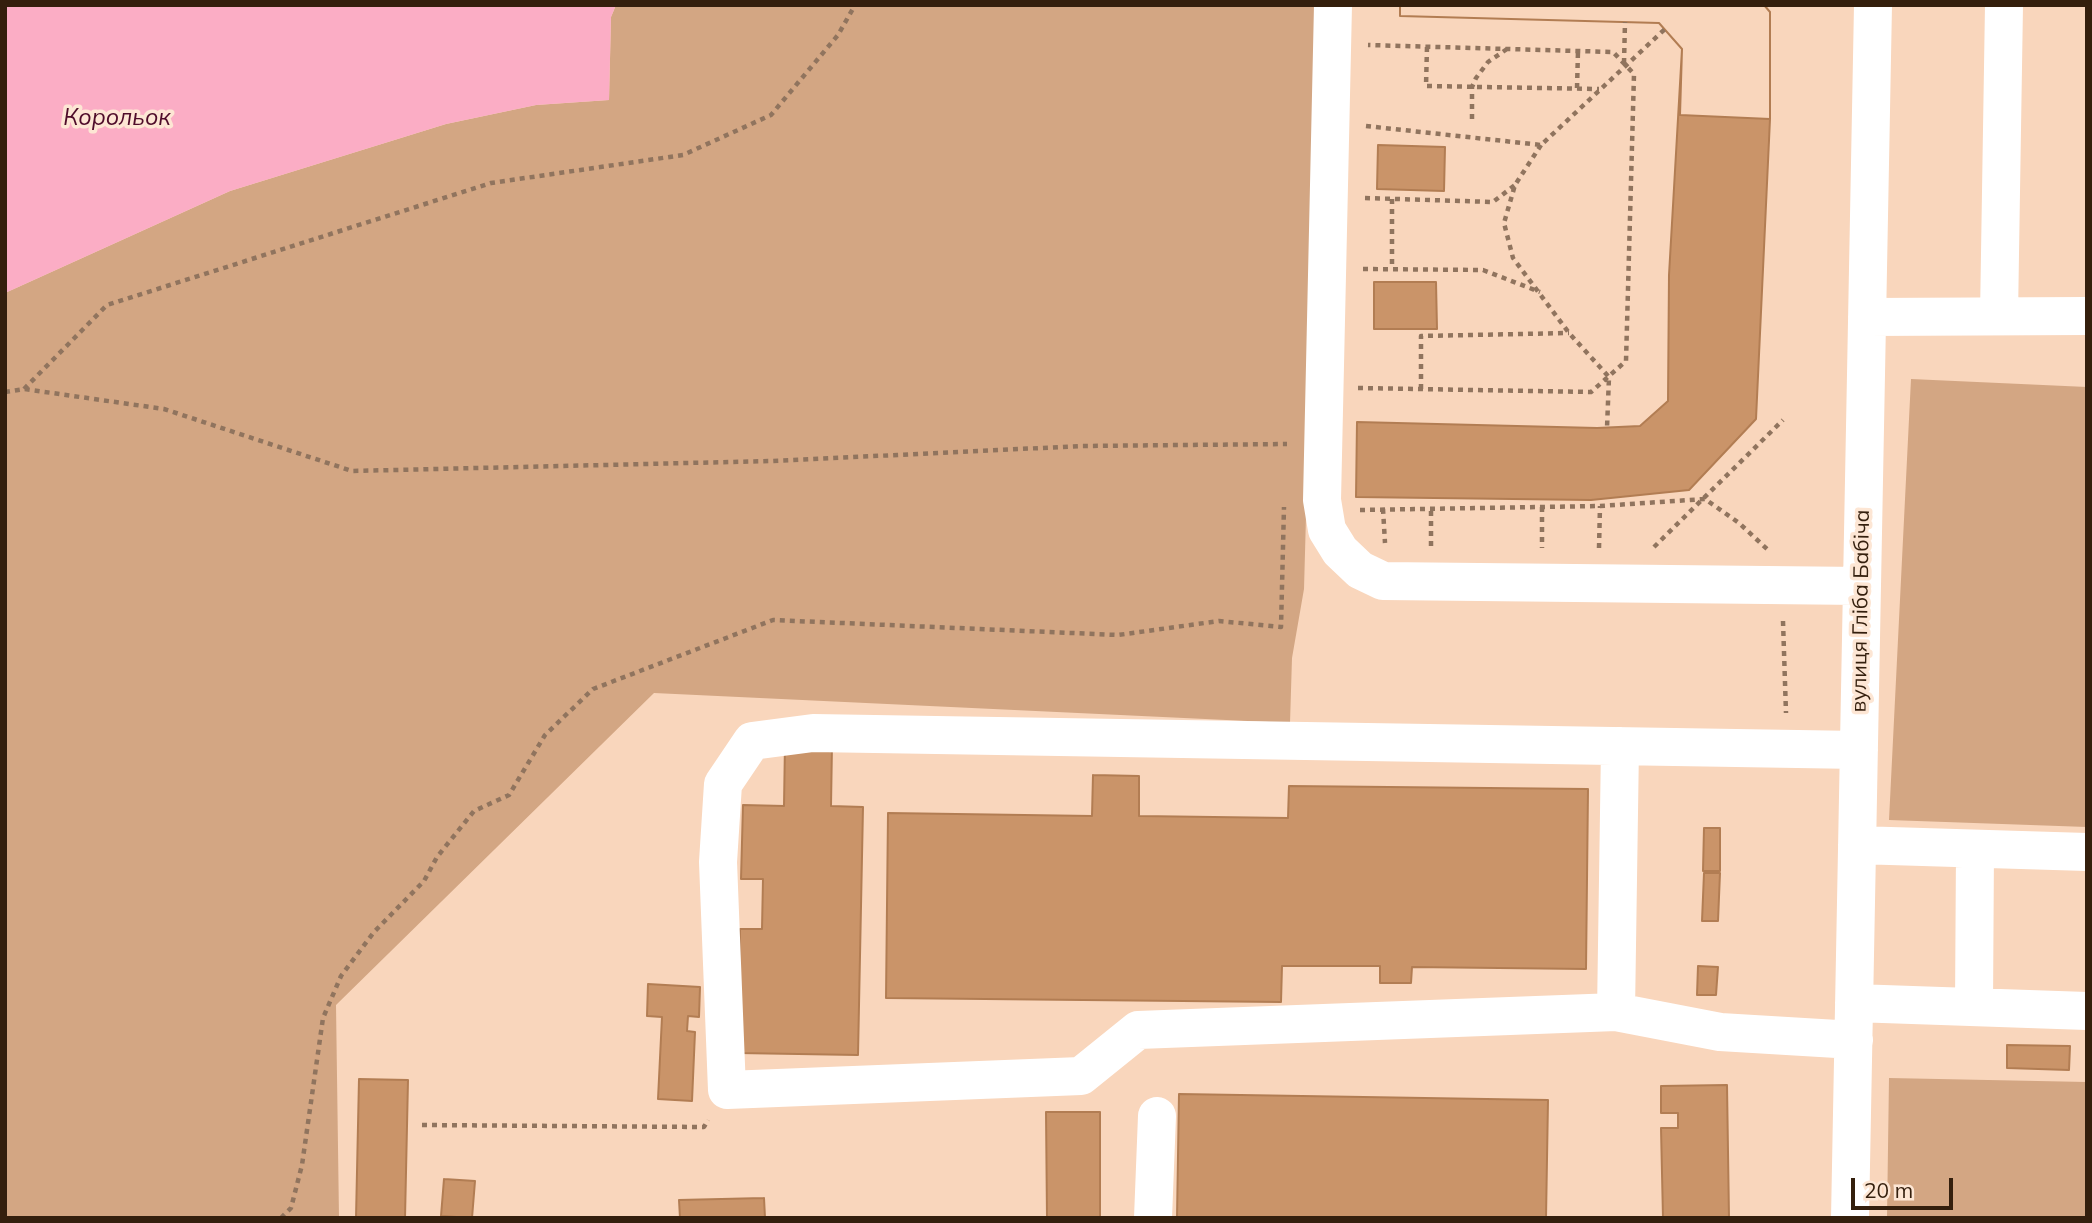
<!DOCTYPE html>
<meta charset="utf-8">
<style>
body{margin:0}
#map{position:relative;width:2092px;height:1223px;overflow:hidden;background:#f9d6bc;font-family:Mulish,sans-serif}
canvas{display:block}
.frame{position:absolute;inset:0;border:7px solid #341f0d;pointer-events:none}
.scale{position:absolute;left:1851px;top:1178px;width:102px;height:32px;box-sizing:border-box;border:4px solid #341f0d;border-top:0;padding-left:9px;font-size:21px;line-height:24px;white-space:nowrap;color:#341f0d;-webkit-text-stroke:5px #fde6d4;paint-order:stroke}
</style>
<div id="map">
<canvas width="2092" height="1223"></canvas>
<div class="frame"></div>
<div class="scale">20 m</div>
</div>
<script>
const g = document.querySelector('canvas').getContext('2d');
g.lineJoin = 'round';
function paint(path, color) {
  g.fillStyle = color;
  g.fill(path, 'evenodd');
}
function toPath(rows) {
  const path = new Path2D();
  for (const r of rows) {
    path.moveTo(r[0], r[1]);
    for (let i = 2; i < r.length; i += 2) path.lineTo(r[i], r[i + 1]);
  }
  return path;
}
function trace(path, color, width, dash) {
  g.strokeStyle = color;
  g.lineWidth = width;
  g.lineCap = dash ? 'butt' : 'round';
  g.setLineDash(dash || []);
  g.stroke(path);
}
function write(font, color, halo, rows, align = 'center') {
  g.font = font + ' Mulish,sans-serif';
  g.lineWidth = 7;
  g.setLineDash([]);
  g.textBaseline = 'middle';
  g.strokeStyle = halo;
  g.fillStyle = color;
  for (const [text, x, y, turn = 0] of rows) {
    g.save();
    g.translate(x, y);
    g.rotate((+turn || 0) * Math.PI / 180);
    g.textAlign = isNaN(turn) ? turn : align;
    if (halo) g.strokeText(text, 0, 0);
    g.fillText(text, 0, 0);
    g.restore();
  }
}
paint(toPath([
 [616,5,1320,5,1304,589,1292,658,1290,723,654,693,336,1005,339,1218,5,1218,5,293,230,191,446,124,536,105,609,100,611,17],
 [1911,379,2087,387,2087,827,1889,820],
 [1889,1078,2087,1082,2087,1218,1887,1218]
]), '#d3a683');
paint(toPath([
 [5,5,616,5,611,17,609,100,536,105,446,124,230,191,5,293]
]), '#fbadc5');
const building = toPath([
 [1400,5,1764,5,1770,12,1770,119,1756,419,1689,490,1591,500,1356,497,1357,422,1597,428,1640,426,1668,401,1669,275,1682,49,1659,23,1400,16,1400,5],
 [1400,5,1764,5,1770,12,1770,119,1680,115,1682,49,1659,23,1400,16,1400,5],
 [1378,145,1445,147,1444,191,1377,189,1378,145],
 [1374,282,1436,282,1437,329,1374,329,1374,282],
 [785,743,832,744,831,806,863,807,858,1055,738,1053,740,929,762,929,763,879,741,879,743,805,784,806,785,743],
 [1093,775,1139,776,1139,816,1288,818,1289,786,1588,789,1586,969,1412,967,1411,983,1380,983,1380,966,1282,966,1281,1002,886,998,888,813,1092,816,1093,775],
 [1704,828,1720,828,1720,871,1703,871,1704,828],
 [1704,873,1720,873,1718,921,1702,921,1704,873],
 [1698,966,1718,967,1716,995,1697,995,1698,966],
 [648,984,700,987,699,1017,688,1016,687,1031,695,1032,692,1101,658,1099,662,1017,647,1016,648,984],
 [2007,1045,2070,1046,2069,1070,2007,1068,2007,1045],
 [359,1079,408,1080,405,1218,356,1218,359,1079],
 [1727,1085,1729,1218,1663,1218,1661,1128,1678,1128,1678,1113,1661,1113,1661,1086,1727,1085],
 [1179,1094,1548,1100,1546,1218,1177,1218,1179,1094],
 [1046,1112,1100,1112,1100,1218,1047,1218,1046,1112],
 [444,1179,475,1181,472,1218,441,1216,444,1179],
 [764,1198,765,1218,680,1218,679,1200,764,1198]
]);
paint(building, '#ca9469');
trace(building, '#b27d53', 2);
trace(toPath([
 [1427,47,1426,86,1599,89],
 [1624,63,1625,22],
 [1577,88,1578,51],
 [1472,119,1472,87,1476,78,1488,62,1507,49],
 [1366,126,1541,145,1665,29],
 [1541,145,1515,185,1504,223,1513,258,1569,333,1609,377,1607,428],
 [1365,198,1493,202,1515,185],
 [1392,199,1392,269],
 [1363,269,1483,270,1540,292],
 [1358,388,1591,392,1626,361,1634,74,1613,52,1368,45],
 [24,389,107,305,491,183,683,155,771,115,838,35,855,5],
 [1421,389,1421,336,1569,333],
 [5,392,24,389,164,409,352,471,772,461,1082,446,1287,444],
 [1542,507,1542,548],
 [1383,509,1385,543],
 [1360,510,1600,506,1705,499,1739,523,1767,549],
 [1431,546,1431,509],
 [1654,547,1783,420],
 [1599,548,1600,506],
 [1783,621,1786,713],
 [422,1125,704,1127,708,1120],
 [281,1218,291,1208,302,1165,323,1018,341,976,374,932,424,881,437,857,474,811,509,795,545,735,593,689,773,620,1118,635,1219,621,1281,627,1284,507]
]), '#90745e', 4.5, [5, 5]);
trace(toPath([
 [1333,5,1322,500,1327,530,1340,551,1360,570,1383,581,1862,586],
 [1999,316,2004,5],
 [1867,317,2087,316],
 [1857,845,2087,852],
 [1854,1003,2087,1011],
 [1974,1006,1975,849],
 [1616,1012,1620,746],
 [1854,1040,1720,1032,1616,1012,1138,1030,1081,1076,727,1090,718,862,723,784,752,741,813,733,1859,750],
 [1153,1218,1157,1116],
 [1850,1218,1873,5]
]), '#fff', 38);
write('21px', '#341f0d', '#fde6d4', [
 ["вулиця Гліба Бабіча",1861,611,-89]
]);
write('italic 23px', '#4f0c2a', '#fde6d4', [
 ["Корольок",117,118]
]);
</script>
